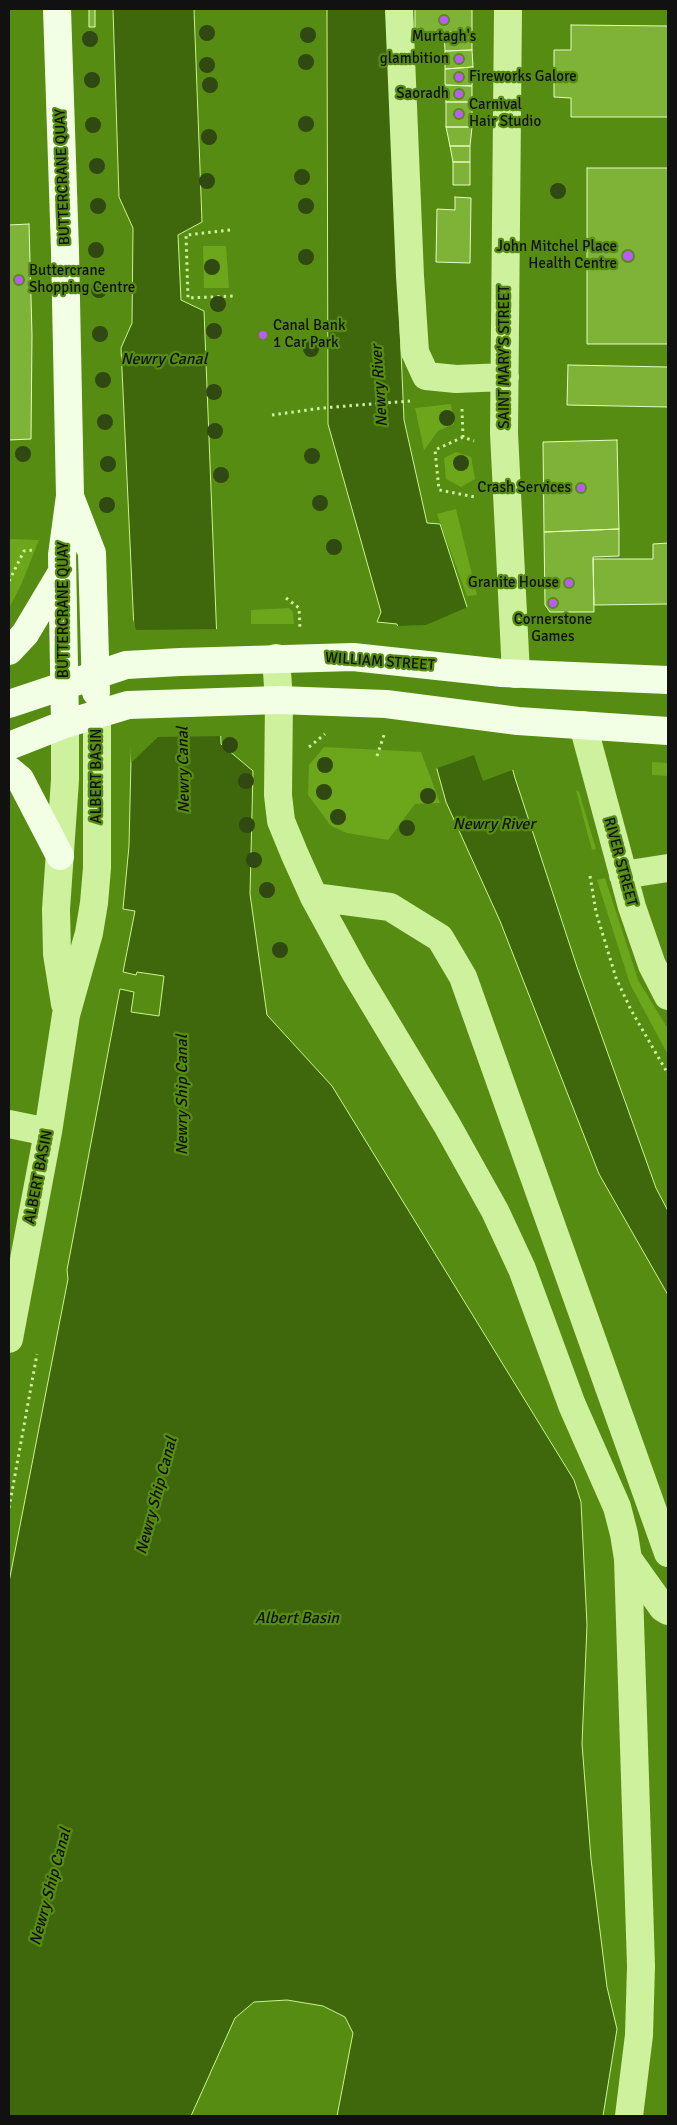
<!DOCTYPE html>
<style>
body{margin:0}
#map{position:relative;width:677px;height:2125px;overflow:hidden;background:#578c13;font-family:Signika,sans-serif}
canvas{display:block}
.frame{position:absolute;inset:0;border:10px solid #111;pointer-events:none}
</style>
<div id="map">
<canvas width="677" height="2125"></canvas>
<div class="frame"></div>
</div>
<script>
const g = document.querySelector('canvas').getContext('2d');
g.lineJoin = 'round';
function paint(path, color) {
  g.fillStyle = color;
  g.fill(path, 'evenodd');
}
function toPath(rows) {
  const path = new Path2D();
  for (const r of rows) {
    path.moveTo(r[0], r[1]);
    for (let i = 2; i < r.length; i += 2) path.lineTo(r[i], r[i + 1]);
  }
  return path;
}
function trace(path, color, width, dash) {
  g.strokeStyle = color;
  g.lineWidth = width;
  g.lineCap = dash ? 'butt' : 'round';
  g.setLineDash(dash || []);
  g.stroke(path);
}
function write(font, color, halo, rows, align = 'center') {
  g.font = font + ' Signika,sans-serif';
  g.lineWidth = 4.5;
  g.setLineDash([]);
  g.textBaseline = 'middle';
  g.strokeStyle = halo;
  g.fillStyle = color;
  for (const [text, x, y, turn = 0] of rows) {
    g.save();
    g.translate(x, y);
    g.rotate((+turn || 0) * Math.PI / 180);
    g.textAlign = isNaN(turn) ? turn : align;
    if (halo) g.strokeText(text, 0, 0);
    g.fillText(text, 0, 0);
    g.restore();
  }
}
paint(toPath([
 [203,246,226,246,229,288,204,288],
 [451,404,454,424,438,431,424,450,415,408],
 [456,452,471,457,475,479,461,487,446,479,444,458],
 [456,509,477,595,467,596,437,514],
 [9,539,39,540,21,585,9,608],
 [289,608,293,612,294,624,251,624,251,610],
 [324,747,421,752,440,803,415,804,388,840,347,833,331,826,308,795,309,765],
 [652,762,668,763,668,776,652,775],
 [576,790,579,792,596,849,592,850],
 [605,878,638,980,668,1029,668,1055,630,984,597,880]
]), '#6ba61b');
const water = toPath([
 [113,9,194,9,202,222,178,235,181,300,204,311,221,744,253,771,250,894,267,1015,332,1086,574,1480,581,1502,587,1625,582,1744,591,1859,607,1987,617,2029,603,2116,337,2116,353,2033,345,2017,323,2006,287,2000,254,2002,235,2018,191,2116,9,2116,9,1582,68,1279,67,1270,120,989,134,992,131,1012,159,1016,164,976,137,972,136,975,123,972,135,911,123,909,129,846,134,630,121,348,132,323,133,228,119,197,113,9],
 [327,9,386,9,404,420,427,523,440,524,468,610,515,778,577,967,656,1188,668,1211,668,1295,599,1174,500,921,446,802,397,624,377,622,381,612,328,424,327,9]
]);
paint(water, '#3f680c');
trace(water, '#caf48d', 1);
paint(toPath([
 [470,606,515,769,483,781,474,755,435,769,396,626,426,625],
 [131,612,136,630,220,629,224,736,158,737,131,763,129,728]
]), '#578c13');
const building = toPath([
 [89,9,95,9,95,27,89,27,89,9],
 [415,9,472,9,472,32,415,33,415,9],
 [571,25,668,26,668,117,571,117,571,98,554,97,554,50,571,50,571,25],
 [444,32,472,32,472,50,445,51,444,32],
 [472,50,473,67,445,69,445,51,472,50],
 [473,67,472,86,445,85,445,69,473,67],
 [445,85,472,86,472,102,446,102,445,85],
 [446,102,472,102,472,127,446,127,446,102],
 [446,127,472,127,470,146,450,146,446,127],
 [450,146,470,146,470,162,453,162,450,146],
 [453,162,470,162,470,185,453,185,453,162],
 [587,168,668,168,668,344,587,344,587,168],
 [455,197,471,198,470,263,436,262,437,209,455,210,455,197],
 [29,224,32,335,31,439,9,440,9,225,29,224],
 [568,365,668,367,668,407,567,405,568,365],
 [617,440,619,529,544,532,543,442,617,440],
 [619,529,619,556,593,557,594,612,550,612,545,605,544,532,619,529],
 [668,543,668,604,594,605,593,559,653,559,653,544,668,543]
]);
paint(building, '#7eb337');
trace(building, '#e4fcc2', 1);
trace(toPath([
 [230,230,186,235,188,298,233,296],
 [462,409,463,437,474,441],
 [272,415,322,408,410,401],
 [463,437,435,450,439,490,475,497,475,499],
 [9,581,24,551,33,550],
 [286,598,299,608,300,628],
 [309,747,325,734],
 [377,756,384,735],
 [590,876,596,912,616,978,631,1010,668,1074],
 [9,1508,37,1354]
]), '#cdf19c', 3, [2.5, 4]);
trace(toPath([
 [399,9,410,276,415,352,426,376,456,379,505,377],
 [508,9,504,433,516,674],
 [276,658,279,700,278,795,281,821,295,855,314,897,355,972,447,1125,495,1211,522,1269,572,1405,617,1507,624,1534,628,1559,641,1966,639,2035,629,2116],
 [583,725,632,907,652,965,668,996],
 [623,875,668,868],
 [314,897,390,907,440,938,463,977,668,1553],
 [65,1004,57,954,56,909,65,780,65,724],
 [9,1124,48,1132],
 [9,1339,48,1132,66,1015,89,933,94,903,97,868,97,713],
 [628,1559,663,1608,668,1611]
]), '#cdf19c', 28);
trace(toPath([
 [57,9,65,251,70,496,62,555,65,724],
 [71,499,92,553,96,692],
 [9,651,25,634,62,572],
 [9,704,126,665,180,662,353,657,502,673,668,680],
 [9,746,65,724,128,705,279,700,386,704,518,721,668,731],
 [9,770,20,779,60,856]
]), '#f2ffe5', 28);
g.fillStyle = '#304812';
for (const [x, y] of [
 [207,33],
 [308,35],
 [90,39],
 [306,62],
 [207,65],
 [92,80],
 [210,85],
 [306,124],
 [93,125],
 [209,137],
 [97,166],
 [302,177],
 [207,181],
 [558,191],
 [98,206],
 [306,206],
 [96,250],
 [306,257],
 [212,267],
 [99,290],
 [218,304],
 [214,331],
 [100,334],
 [311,349],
 [103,380],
 [214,392],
 [447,418],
 [105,422],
 [215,431],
 [23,454],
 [312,456],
 [461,463],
 [108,464],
 [221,475],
 [320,503],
 [107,505],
 [334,547],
 [230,745],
 [325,765],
 [246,781],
 [324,792],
 [428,796],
 [338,817],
 [247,825],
 [407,828],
 [254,860],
 [267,890],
 [280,950]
]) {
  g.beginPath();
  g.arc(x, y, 8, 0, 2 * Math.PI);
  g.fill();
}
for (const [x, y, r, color] of [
 [444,20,5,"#bb5bff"],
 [459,59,5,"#bb5bff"],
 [459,77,5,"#bb5bff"],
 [459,94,5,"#bb5bff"],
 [459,114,5,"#bb5bff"],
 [628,256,6,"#bb5bff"],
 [19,280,5,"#bb5bff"],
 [263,335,5,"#bb5bff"],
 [581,488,5,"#bb5bff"],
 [569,583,5,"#bb5bff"],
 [553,603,5,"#bb5bff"]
]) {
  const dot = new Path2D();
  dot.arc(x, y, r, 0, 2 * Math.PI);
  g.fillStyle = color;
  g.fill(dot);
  trace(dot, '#578c13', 2);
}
write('15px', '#111', '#578c13', [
 ["Murtagh's",444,37,"center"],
 ["glambition",449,59],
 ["Fireworks Galore",469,77,"left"],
 ["Saoradh",449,94],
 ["Carnival",469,105,"left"],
 ["Hair Studio",469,122,"left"],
 ["John Mitchel Place",617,247],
 ["Health Centre",617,264],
 ["Buttercrane",29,271,"left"],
 ["Shopping Centre",29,288,"left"],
 ["Canal Bank",273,326,"left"],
 ["1 Car Park",273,343,"left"],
 ["Crash Services",571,488],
 ["Granite House",559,583],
 ["Cornerstone",553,620,"center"],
 ["Games",553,637,"center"]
], 'right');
write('15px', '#111', '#578c13', [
 ["BUTTERCRANE QUAY",63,177,-92],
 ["SAINT MARY'S STREET",505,357,-90],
 ["BUTTERCRANE QUAY",64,610,-90],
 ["WILLIAM STREET",380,662,4],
 ["ALBERT BASIN",97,776,-90],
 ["RIVER STREET",620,862,75],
 ["ALBERT BASIN",39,1177,-79]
]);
write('italic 16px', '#111', '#578c13', [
 ["Newry Canal",164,360],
 ["Newry River",380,386,-94],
 ["Newry Canal",184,770,-91],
 ["Newry River",494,825],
 ["Newry Ship Canal",183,1095,-90],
 ["Newry Ship Canal",157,1496,-75],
 ["Albert Basin",297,1619],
 ["Newry Ship Canal",51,1887,-75]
]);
</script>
